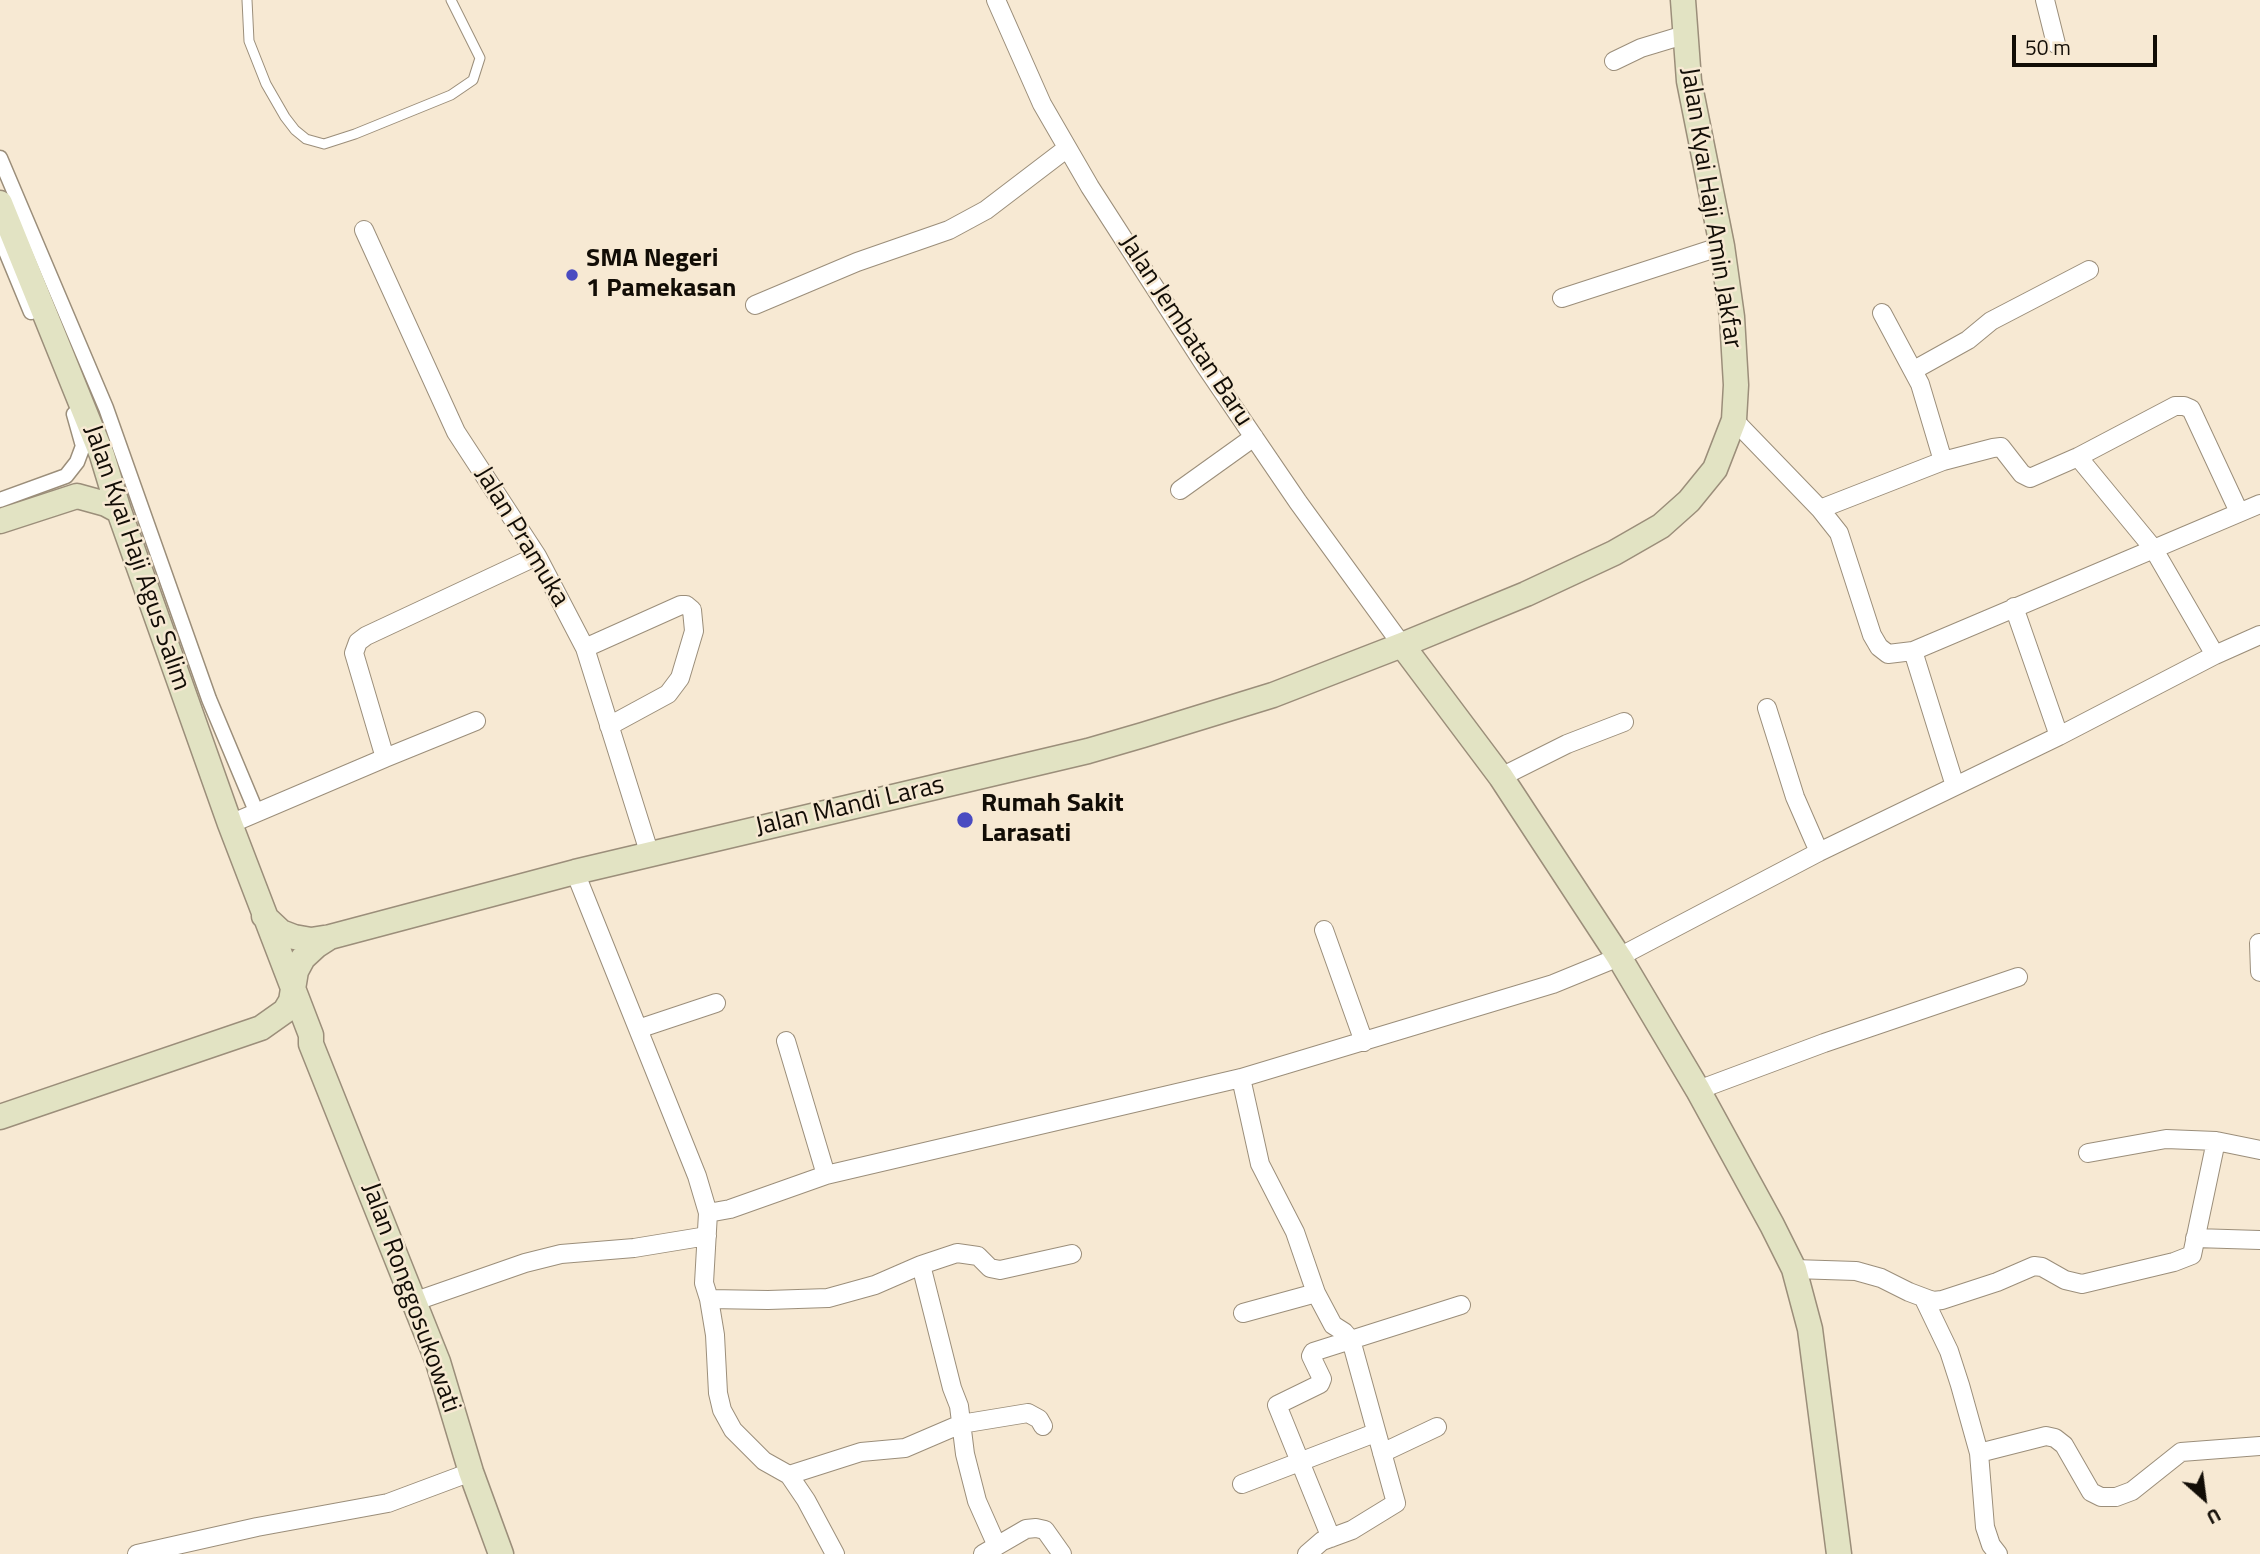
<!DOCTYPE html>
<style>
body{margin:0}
#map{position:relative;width:2260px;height:1554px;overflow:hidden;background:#f7e9d3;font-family:"Titillium Web",sans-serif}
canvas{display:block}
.north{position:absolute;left:2169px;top:1463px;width:70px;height:70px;-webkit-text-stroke:5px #f7e9d3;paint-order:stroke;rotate:152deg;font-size:19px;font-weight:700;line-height:28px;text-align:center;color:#120d06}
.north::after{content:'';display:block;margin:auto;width:24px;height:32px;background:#120d06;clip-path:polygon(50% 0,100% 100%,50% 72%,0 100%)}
.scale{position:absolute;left:2012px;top:35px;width:145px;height:32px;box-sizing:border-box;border:4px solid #120d06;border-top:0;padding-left:9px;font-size:21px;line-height:24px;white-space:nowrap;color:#120d06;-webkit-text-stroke:5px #f7e9d3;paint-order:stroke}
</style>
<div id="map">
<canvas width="2260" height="1554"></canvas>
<div class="north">U</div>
<div class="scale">50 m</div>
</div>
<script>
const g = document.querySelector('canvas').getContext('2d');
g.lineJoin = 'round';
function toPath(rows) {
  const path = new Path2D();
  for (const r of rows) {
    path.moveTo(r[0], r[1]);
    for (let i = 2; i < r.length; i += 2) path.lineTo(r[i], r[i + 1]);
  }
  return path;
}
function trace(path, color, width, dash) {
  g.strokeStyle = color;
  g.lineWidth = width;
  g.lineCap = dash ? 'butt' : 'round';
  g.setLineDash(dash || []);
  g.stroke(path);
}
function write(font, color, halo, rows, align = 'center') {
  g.font = font + ' "Titillium Web",sans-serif';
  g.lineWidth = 5;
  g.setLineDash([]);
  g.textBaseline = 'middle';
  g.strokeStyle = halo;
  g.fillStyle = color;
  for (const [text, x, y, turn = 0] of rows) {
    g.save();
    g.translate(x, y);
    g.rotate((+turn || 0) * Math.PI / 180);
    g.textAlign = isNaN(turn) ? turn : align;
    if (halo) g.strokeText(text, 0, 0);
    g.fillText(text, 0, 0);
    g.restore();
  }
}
const service = toPath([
 [247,0,249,41,266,84,285,117,295,130,306,139,324,144,355,134,451,95,473,80,480,58,451,0]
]);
const pedestrian = toPath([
 [0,158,106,408,209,699,256,811],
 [0,237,31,312],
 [0,500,66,476,77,462,83,446,74,414]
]);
const minor = toPath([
 [996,0,1042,104,1090,187,1204,364,1298,502,1402,645],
 [2045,0,2056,44],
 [1614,61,1641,48,1684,35],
 [364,230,456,432,537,556,585,648,650,855],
 [1562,298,1722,246],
 [755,305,857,262,949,230,986,210,1066,149],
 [1882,313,1920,384,1943,461],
 [1914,370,1968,340,1991,321,2089,270],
 [1734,420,1820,509,1839,533,1872,635,1879,647,1888,654,1913,651,2260,504],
 [2078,457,2153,548,2215,655],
 [1180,490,1254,437],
 [1820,509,1943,461,1993,448,2001,447,2022,474,2030,478,2078,457,2175,406,2184,406,2191,409,2239,512],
 [2014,607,2059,736],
 [585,648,681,605,686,605,692,610,694,631,680,678,668,694,609,726],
 [1913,651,1955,786],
 [1767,708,1795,797,1819,852],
 [385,758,476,721],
 [1501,777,1567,744,1624,722],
 [230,824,385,758,354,653,358,642,366,636,537,556],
 [575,872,697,1176,708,1213,730,1209,826,1175,1241,1078,1553,984,1619,957,1819,852,2059,736,2215,655,2260,635],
 [1324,930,1364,1042],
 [2259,943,2260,972],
 [638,1029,716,1003],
 [786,1041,826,1175],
 [1241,1078,1260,1164,1295,1232,1316,1293,1333,1325,1344,1332,1351,1340,1396,1503,1352,1530,1322,1541,1307,1554],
 [1698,1090,1824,1043,2018,977],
 [2088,1153,2166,1139,2216,1141,2260,1150],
 [708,1213,704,1283,709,1299,715,1335,718,1393,722,1410,733,1430,764,1461,789,1475,806,1500,835,1554],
 [2195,1238,2260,1240],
 [921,1265,952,1388,959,1406,965,1454,977,1501,997,1546],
 [1794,1269,1856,1271,1881,1278,1909,1292,1933,1301,1942,1300,1997,1282,2034,1266,2042,1267,2065,1280,2082,1284,2174,1262,2192,1255,2216,1141],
 [709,1299,768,1300,828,1298,875,1285,921,1265,957,1253,978,1256,990,1268,1000,1270,1072,1254],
 [1924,1299,1949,1351,1960,1385,1979,1453,1985,1527,1991,1545,1998,1554],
 [416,1301,525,1263,561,1254,634,1248,707,1236],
 [1243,1313,1316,1293],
 [1382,1453,1437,1427],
 [1979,1453,2046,1436,2055,1438,2064,1445,2091,1492,2101,1497,2116,1497,2132,1491,2181,1452,2260,1446],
 [789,1475,861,1452,905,1448,961,1424,1028,1413,1039,1419,1043,1426],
 [1242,1484,1375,1433],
 [1331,1538,1277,1405,1320,1384,1322,1379,1311,1356,1313,1352,1461,1305],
 [137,1554,257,1527,388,1503,471,1472],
 [983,1554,1026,1529,1036,1528,1045,1530,1062,1554]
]);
const secondary = toPath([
 [0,203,102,455,119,511,230,824,311,1035,311,1044,438,1362,471,1472,501,1554],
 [0,521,77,496,106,504,119,511],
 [1402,645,1501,777,1619,957,1698,1090,1772,1225,1794,1269,1810,1329,1839,1554],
 [264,916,281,932,294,937,311,940,330,937,575,872,1088,751,1143,735,1273,695,1402,645,1526,594,1614,553,1661,526,1689,501,1715,469,1734,420,1736,385,1732,317,1722,246,1689,81,1683,0],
 [0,1117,261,1028,285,1011,291,1001,296,971,303,958,316,946,330,937]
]);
trace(service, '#9b8e7a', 11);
trace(pedestrian, '#9b8e7a', 17);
trace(minor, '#9b8e7a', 20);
trace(secondary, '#9b8e7a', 27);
trace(service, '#fff', 9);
trace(pedestrian, '#fff', 14);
trace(minor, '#fff', 18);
trace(secondary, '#e2e3c3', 24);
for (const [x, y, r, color] of [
 [572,275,7,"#4a4bc1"],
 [965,820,9,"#4a4bc1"]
]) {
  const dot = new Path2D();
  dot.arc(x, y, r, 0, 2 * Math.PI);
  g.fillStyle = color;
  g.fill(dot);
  trace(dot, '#f7e9d3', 2.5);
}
write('26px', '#120d06', '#f7e9d3', [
 ["Jalan Kyai Haji Amin Jakfar",1710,208,81],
 ["Jalan Jembatan Baru",1185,331,57],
 ["Jalan Pramuka",521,537,59],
 ["Jalan Kyai Haji Agus Salim",136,558,71],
 ["Jalan Mandi Laras",850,807,-13],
 ["Jalan Ronggosukowati",410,1298,70]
]);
write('bold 26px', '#120d06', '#f7e9d3', [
 ["SMA Negeri",586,260],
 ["1 Pamekasan",586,290],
 ["Rumah Sakit",981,805],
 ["Larasati",981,835]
], 'left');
</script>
